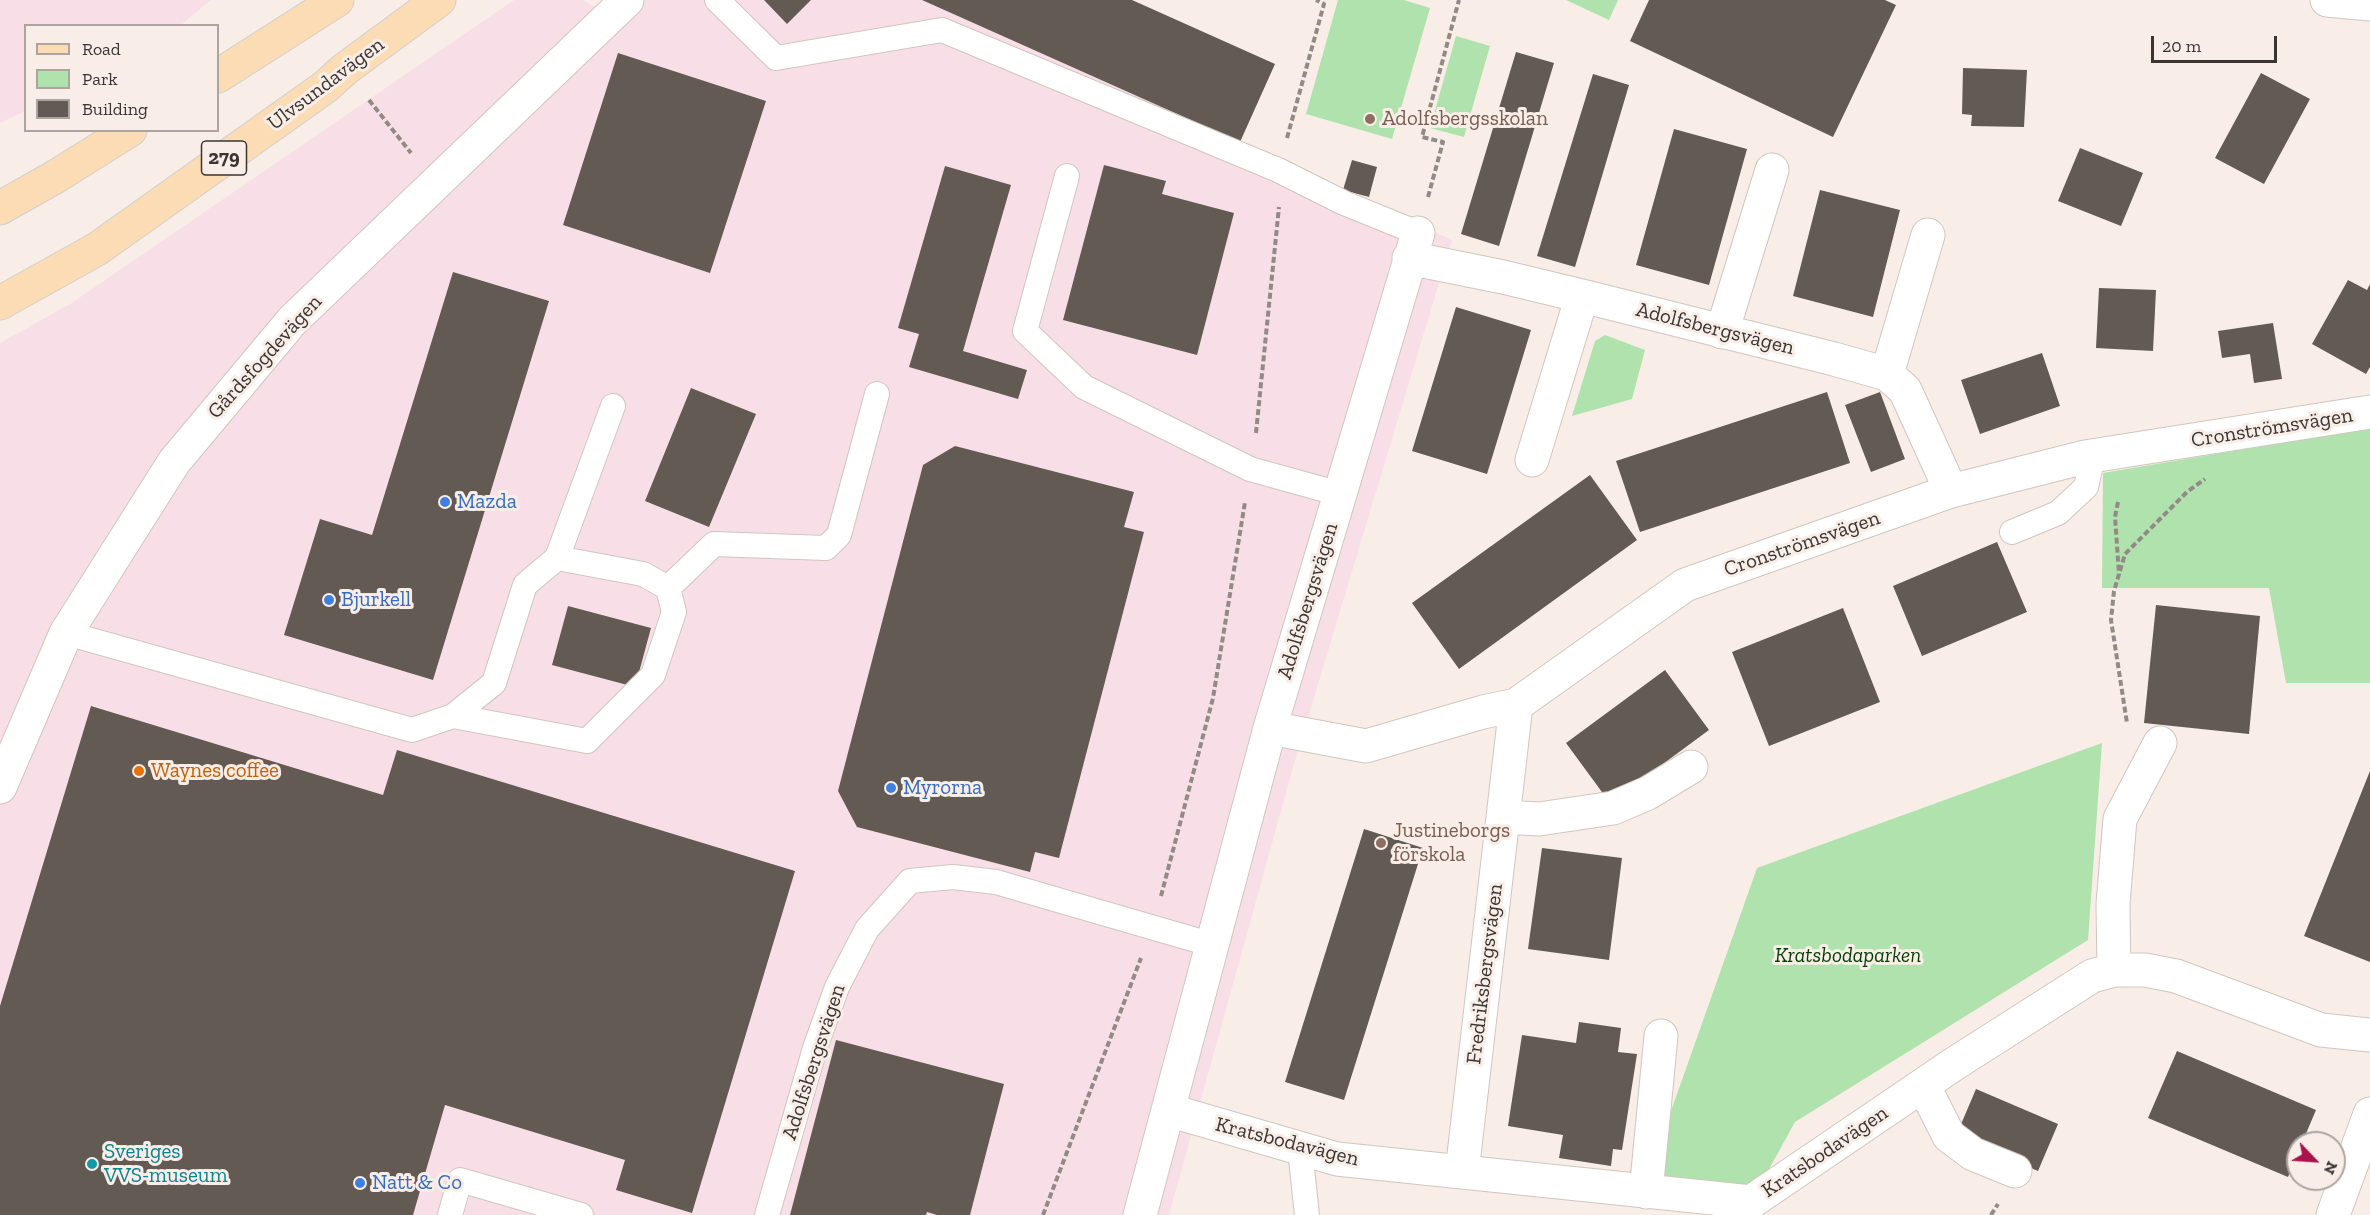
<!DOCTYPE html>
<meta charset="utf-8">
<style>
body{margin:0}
#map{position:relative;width:2370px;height:1215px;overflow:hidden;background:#f9eee7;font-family:"Zilla Slab",serif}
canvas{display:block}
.legend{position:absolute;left:24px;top:24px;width:195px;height:108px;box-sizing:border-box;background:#f9eee7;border:2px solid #ada49f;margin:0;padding:8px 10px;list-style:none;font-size:18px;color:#3a3532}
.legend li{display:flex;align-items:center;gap:12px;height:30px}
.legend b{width:30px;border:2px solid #ada49f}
.north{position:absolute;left:2286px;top:1131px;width:60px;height:60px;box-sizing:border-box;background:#f9eee7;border:2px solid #ada49f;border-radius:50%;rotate:115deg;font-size:16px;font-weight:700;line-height:24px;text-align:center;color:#3a3532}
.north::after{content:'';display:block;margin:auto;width:21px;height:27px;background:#a7134b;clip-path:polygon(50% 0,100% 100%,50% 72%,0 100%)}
.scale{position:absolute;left:2151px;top:36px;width:126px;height:27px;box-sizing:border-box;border:3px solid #3a3532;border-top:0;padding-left:8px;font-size:18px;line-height:21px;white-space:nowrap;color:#3a3532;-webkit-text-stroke:4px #f9eee7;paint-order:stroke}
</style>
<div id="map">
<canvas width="2370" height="1215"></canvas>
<ul class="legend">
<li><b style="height:8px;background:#fbdcb5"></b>Road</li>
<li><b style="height:16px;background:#afe2ac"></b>Park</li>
<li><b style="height:16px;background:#635a53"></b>Building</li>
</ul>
<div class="north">N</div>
<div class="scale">20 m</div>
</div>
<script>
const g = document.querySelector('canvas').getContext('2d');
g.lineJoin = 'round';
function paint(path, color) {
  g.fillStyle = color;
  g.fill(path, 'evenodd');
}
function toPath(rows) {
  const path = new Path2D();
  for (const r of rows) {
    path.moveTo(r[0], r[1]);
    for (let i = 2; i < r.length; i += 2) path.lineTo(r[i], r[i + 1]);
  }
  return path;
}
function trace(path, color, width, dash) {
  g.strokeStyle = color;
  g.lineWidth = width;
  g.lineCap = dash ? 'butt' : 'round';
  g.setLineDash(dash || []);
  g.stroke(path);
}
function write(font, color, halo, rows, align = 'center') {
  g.font = font + ' "Zilla Slab",serif';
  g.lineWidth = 6;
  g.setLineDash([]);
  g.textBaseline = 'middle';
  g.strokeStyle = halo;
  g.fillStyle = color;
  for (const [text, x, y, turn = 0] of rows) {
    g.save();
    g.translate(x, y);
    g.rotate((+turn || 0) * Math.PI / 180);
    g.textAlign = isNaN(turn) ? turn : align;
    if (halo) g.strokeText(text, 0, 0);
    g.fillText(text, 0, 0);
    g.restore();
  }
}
paint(toPath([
 [0,0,211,0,181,25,26,26,25,111,0,123],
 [514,0,583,0,619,21,643,0,1132,0,1275,64,1240,142,1452,240,1294,764,1169,1215,0,1215,0,343,70,304]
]), '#f8dfe7');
paint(toPath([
 [1338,0,1404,0,1430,8,1392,139,1306,114],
 [1566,0,1618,0,1609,20],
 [1456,36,1490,46,1464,137,1430,128],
 [1605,335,1645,350,1632,399,1572,416,1595,341],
 [2370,428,2370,683,2286,683,2269,588,2102,588,2103,473],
 [2102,743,2088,940,1795,1122,1757,1191,1648,1176,1757,868]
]), '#afe2ac');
paint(toPath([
 [764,0,811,0,787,24],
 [922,0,1132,0,1275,64,1240,142],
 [1649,0,1885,0,1896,5,1833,137,1630,41],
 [1516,52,1554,63,1499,246,1461,234],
 [618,53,766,101,710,273,563,225],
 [1963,68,2027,70,2024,127,1971,126,1972,115,1962,114],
 [2261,73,2310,99,2264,184,2215,158],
 [1593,74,1629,85,1575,267,1537,256],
 [1674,129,1747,149,1709,285,1636,265],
 [2080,148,2143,173,2121,226,2058,201],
 [1352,160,1377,167,1369,197,1343,190],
 [1104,165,1166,181,1162,194,1234,213,1197,355,1063,320],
 [945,166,1011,185,963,351,1027,370,1018,399,909,367,919,334,898,328],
 [1820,190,1900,210,1873,317,1793,296],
 [453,272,549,301,433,680,284,635,320,519,372,535],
 [2348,280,2367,290,2370,284,2370,367,2366,374,2312,344],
 [2099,288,2156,290,2153,351,2096,348],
 [1456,307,1531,330,1487,474,1412,451],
 [2273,323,2282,379,2254,383,2250,354,2222,358,2218,331],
 [2042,353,2060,406,1980,434,1961,380],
 [691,388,756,414,709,527,645,501],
 [1827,392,1850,463,1640,532,1616,461],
 [1880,392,1905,459,1871,472,1845,405],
 [955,446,1134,492,1124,527,1144,532,1059,858,1035,852,1030,872,857,827,838,791,923,465],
 [1590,475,1637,540,1459,669,1412,603],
 [1997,542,2027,612,1922,656,1893,586],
 [2156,605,2260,616,2249,734,2144,723],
 [568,606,651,628,635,687,552,665],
 [1843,608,1880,702,1769,746,1732,652],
 [1665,670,1709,730,1610,803,1566,743],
 [91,706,383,795,397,750,795,871,692,1213,616,1190,625,1160,445,1105,413,1215,0,1215,0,1006],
 [2370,771,2370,962,2304,936],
 [1364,829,1423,848,1344,1100,1285,1082],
 [1542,848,1622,858,1609,960,1528,949],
 [1579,1022,1621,1028,1618,1052,1637,1054,1622,1150,1613,1149,1611,1166,1559,1158,1563,1135,1508,1126,1522,1035,1576,1043],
 [836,1040,1004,1084,970,1215,937,1215,927,1212,926,1215,790,1215],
 [2177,1051,2316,1110,2302,1143,2298,1143,2298,1154,2288,1177,2148,1118],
 [1976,1089,2058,1124,2038,1171,1956,1136]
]), '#635a53');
const service = toPath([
 [717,0,776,58,942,30,1278,170,1344,203,1418,233],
 [1067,176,1025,331,1084,387,1250,469,1340,494],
 [2012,532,2058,513,2086,487,2093,456],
 [668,588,714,544,826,548,839,535,877,394],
 [66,633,412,730,453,716,587,741,653,675,674,612,668,588,643,574,557,558,613,406],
 [453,716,494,683,525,585,557,558],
 [1300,1150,1307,1215],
 [450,1215,460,1180,581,1215],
 [767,1215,815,1048,837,987,867,929,910,881,953,877,996,882,1213,945]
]);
const minor = toPath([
 [2327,0,2370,4],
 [1409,258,1503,277,1582,296,1834,359,1887,374,1905,390,1951,491],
 [1722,332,1772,170],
 [1887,374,1928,235],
 [1532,460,1582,296],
 [1270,728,1366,746,1483,712,1516,705,1685,585,1951,491,2085,457,2370,412],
 [0,787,66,633,174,462,292,321,627,0],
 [1504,817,1539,819,1613,808,1648,793,1691,767],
 [2114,970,2113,904,2120,819,2160,743],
 [1923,1085,1949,1136,1973,1154,2015,1171],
 [1168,1110,1337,1159,1751,1202,1954,1064,2092,976,2114,970,2145,970,2176,976,2321,1030,2370,1035],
 [1462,1172,1516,705],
 [1646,1192,1661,1036],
 [1140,1215,1270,728,1418,233],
 [2333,1215,2370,1114]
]);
const primary = toPath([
 [218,76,337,0],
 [0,208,55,177,130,130],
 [0,303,97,249,325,87,345,69,439,0]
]);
trace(service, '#d1c6be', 26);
trace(minor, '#d1c6be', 35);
trace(primary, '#d0cfce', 35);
trace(toPath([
 [369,100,411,153],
 [1287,138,1324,4,1316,0],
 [1428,197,1443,142,1422,137,1459,0],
 [1256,433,1279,207],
 [2118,502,2115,517,2119,574,2114,591,2111,620,2127,723],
 [2120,571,2125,554,2187,492,2205,479],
 [1161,896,1213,698,1245,502],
 [1043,1215,1141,958],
 [1991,1215,1998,1204]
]), '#928a85', 4, [6, 3]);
trace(service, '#fff', 24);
trace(minor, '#fff', 33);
trace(primary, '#fbdcb5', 33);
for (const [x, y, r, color] of [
 [1370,119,6,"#8d6e63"],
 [445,502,6,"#3f7fe0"],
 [329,600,6,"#3f7fe0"],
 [139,771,6,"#e8710a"],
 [891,788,6,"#3f7fe0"],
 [1381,843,6,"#8d6e63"],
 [92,1164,6,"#0f9aa8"],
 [360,1183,6,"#3f7fe0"]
]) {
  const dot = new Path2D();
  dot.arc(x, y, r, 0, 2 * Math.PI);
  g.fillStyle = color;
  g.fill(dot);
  trace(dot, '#f9eee7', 2);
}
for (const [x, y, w] of [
 [224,158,45]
]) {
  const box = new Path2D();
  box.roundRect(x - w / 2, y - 17, w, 34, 4.5);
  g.fillStyle = '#f9eee7';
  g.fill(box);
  trace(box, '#3a3532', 1.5);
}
write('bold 20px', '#3a3532', null, [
 ["279",224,158]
]);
write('21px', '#3a3532', '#f9eee7', [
 ["Ulvsundavägen",326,84,-37],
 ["Adolfsbergsvägen",1715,329,14],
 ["Gårdsfogdevägen",265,357,-48],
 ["Cronströmsvägen",2272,428,-9],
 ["Cronströmsvägen",1802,544,-19],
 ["Adolfsbergsvägen",1308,601,-73],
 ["Fredriksbergsvägen",1485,974,-83],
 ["Adolfsbergsvägen",814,1062,-72],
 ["Kratsbodavägen",1287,1142,14],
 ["Kratsbodavägen",1825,1152,-34]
]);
write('21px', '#785e54', '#f9eee7', [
 ["Adolfsbergsskolan",1382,119],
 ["Justineborgs",1393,831],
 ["förskola",1393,855]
], 'left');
write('21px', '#366cbe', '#f9eee7', [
 ["Mazda",457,502],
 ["Bjurkell",341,600],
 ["Myrorna",903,788],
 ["Natt & Co",372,1183]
], 'left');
write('21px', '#c56008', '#f9eee7', [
 ["Waynes coffee",151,771]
], 'left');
write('italic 21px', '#013f05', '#f9eee7', [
 ["Kratsbodaparken",1848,956]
]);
write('21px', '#0d838f', '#f9eee7', [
 ["Sveriges",104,1152],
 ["VVS-museum",104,1176]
], 'left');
</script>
